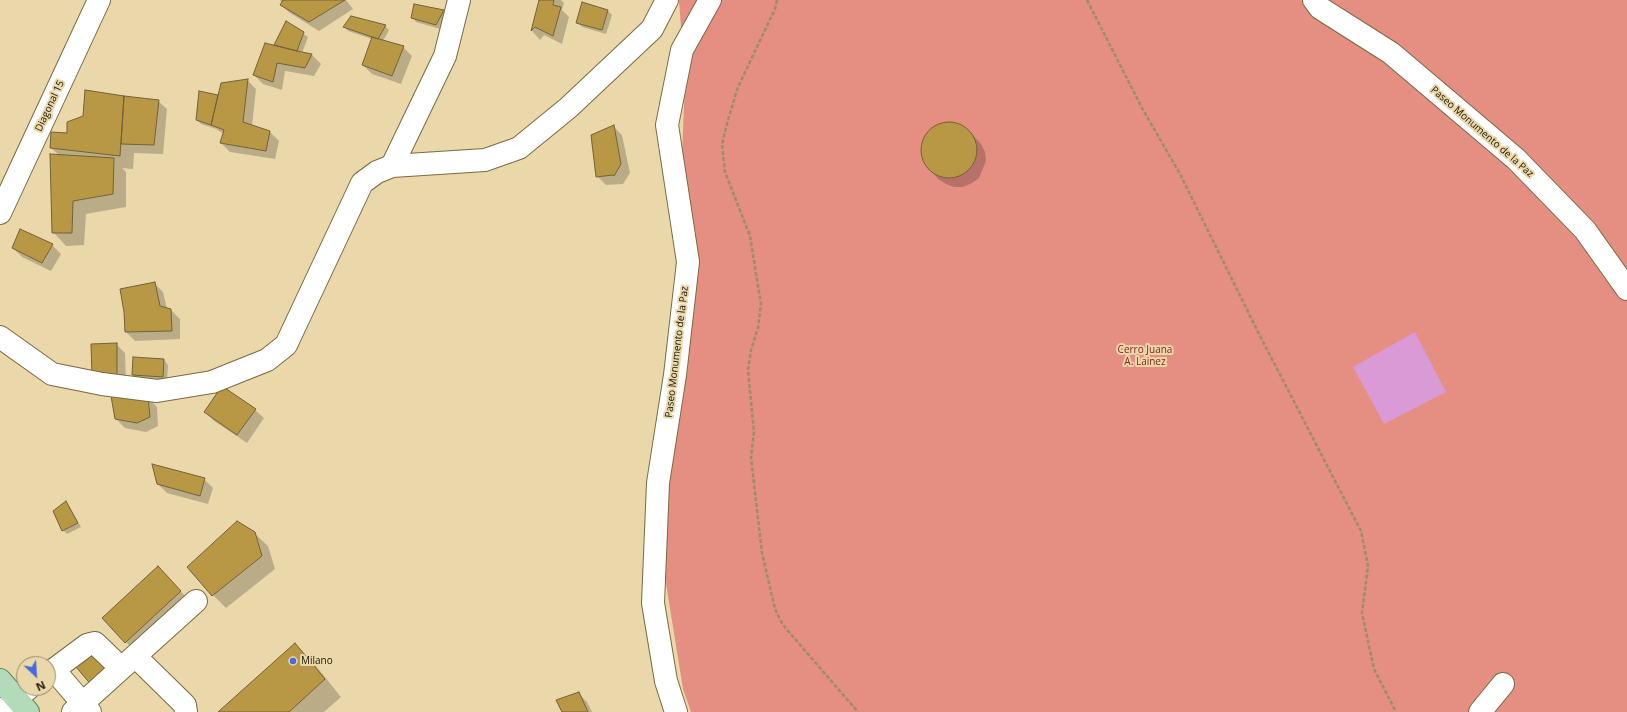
<!DOCTYPE html>
<style>
body{margin:0}
#map{position:relative;width:1627px;height:712px;overflow:hidden;background:#ead8ab;font-family:"Open Sans",sans-serif}
canvas{display:block}
.north{position:absolute;left:16px;top:656px;width:40px;height:40px;box-sizing:border-box;background:#ead8ab;border:1px solid #988a69;border-radius:50%;rotate:155deg;font-size:11px;font-weight:700;line-height:16px;text-align:center;color:#1d1605}
.north::after{content:'';display:block;margin:auto;width:14px;height:18px;background:#496add;clip-path:polygon(50% 0,100% 100%,50% 72%,0 100%)}
</style>
<div id="map">
<canvas width="1627" height="712"></canvas>
<div class="north">N</div>
</div>
<script>
const g = document.querySelector('canvas').getContext('2d');
g.lineJoin = 'round';
function paint(path, color) {
  g.fillStyle = color;
  g.fill(path, 'evenodd');
}
function toPath(rows) {
  const path = new Path2D();
  for (const r of rows) {
    if (r.length === 3) {
      path.moveTo(r[0] + r[2], r[1]);
      path.arc(r[0], r[1], r[2], 0, 2 * Math.PI);
      continue;
    }
    path.moveTo(r[0], r[1]);
    for (let i = 2; i < r.length; i += 2) path.lineTo(r[i], r[i + 1]);
  }
  return path;
}
function trace(path, color, width, dash) {
  g.strokeStyle = color;
  g.lineWidth = width;
  g.lineCap = dash ? 'butt' : 'round';
  g.setLineDash(dash || []);
  g.stroke(path);
}
function write(font, color, halo, rows, align = 'center') {
  g.font = font + ' "Open Sans",sans-serif';
  g.lineWidth = 4;
  g.setLineDash([]);
  g.textBaseline = 'middle';
  g.strokeStyle = halo;
  g.fillStyle = color;
  for (const [text, x, y, turn = 0] of rows) {
    g.save();
    g.translate(x, y);
    g.rotate((+turn || 0) * Math.PI / 180);
    g.textAlign = isNaN(turn) ? turn : align;
    if (halo) g.strokeText(text, 0, 0);
    g.fillText(text, 0, 0);
    g.restore();
  }
}
paint(toPath([
 [679,0,1627,0,1627,712,691,712,683,689,663,565,671,426,685,81]
]), '#e58e82');
paint(toPath([
 [1415,332,1446,392,1384,424,1353,367]
]), '#d99ad6');
paint(toPath([
 [280,0,346,0,353,9,319,31,290,13,281,5,282,3],
 [540,0,561,0,564,3,562,10,569,17,562,44,544,35,540,40,532,31],
 [415,5,443,11,448,15,440,29,416,22,412,17],
 [608,11,612,15,606,34,582,27,578,23],
 [287,22,308,37,302,53,312,55,321,64,314,76,285,71,282,90,263,84,254,75,275,46],
 [385,26,389,30,383,41,403,47,412,56,401,84,372,74,363,65,372,39,348,31,344,27],
 [247,80,256,89,252,126,270,132,279,141,275,159,230,152,221,143,224,134,216,129,201,124,197,120,200,93,219,97],
 [123,97,158,101,167,109,163,154,134,153,133,169,122,168,126,172,126,207,86,214,84,245,66,246,53,232,59,155,51,148,68,134,84,117],
 [948,122,957,124,966,128,981,144,985,152,986,161,979,178,972,183,963,187,954,187,946,184,938,179,924,162,921,153,922,144,931,128,939,124],
 [613,126,622,135,630,173,623,184,606,185,597,176],
 [20,231,52,245,61,254,51,271,22,257,13,248],
 [154,283,163,292,167,309,171,310,180,319,180,339,135,341,126,332],
 [116,344,125,353,126,384,102,384],
 [134,358,164,360,168,365,167,381,137,379,133,375],
 [148,398,157,407,158,426,146,432,125,428,116,419],
 [255,410,264,418,247,443,214,421,205,412],
 [204,479,213,488,208,504,167,493,158,484],
 [66,502,81,527,67,534,63,530],
 [254,533,268,546,275,569,226,608,213,595],
 [166,576,189,600,135,651,126,642],
 [295,644,312,661,341,697,324,712,219,712],
 [578,693,587,702,592,712,563,712]
]), '#0003');
const building = toPath([
 [283,0,345,0,309,22,280,5,283,0],
 [539,0,554,0,553,5,561,7,553,36,535,27,531,31,539,0],
 [582,2,608,10,602,30,576,23,582,2],
 [414,4,444,10,436,25,411,18,414,4],
 [351,16,386,25,378,39,343,27,351,16],
 [286,21,304,32,297,51,274,45,286,21],
 [372,37,404,46,392,76,362,65,372,37],
 [265,43,297,51,312,54,305,68,277,63,273,82,253,75,265,43],
 [248,79,243,122,270,131,266,151,220,143,224,130,211,125,221,83,248,79],
 [85,90,124,96,120,156,50,148,51,132,67,133,67,122,83,116,85,90],
 [199,91,218,95,211,125,196,120,199,91],
 [124,96,159,100,154,145,121,144,124,96],
 [949,150,28],
 [614,125,621,164,614,176,613,175,596,177,591,135,614,125],
 [50,154,114,158,113,194,73,201,72,233,52,233,50,154],
 [20,229,53,244,42,263,12,248,20,229],
 [155,282,160,306,171,309,172,331,125,332,124,312,120,289,155,282],
 [117,343,117,375,92,376,91,344,117,343],
 [133,357,164,359,163,377,132,375,133,357],
 [222,386,256,409,237,435,204,412,222,386],
 [111,396,148,397,150,417,137,423,115,419,111,396],
 [152,464,205,478,200,496,157,484,152,464],
 [66,501,78,523,62,531,53,511,66,501],
 [237,521,255,532,262,556,212,596,187,567,237,521],
 [158,566,181,591,125,643,102,618,158,566],
 [295,643,325,679,289,712,218,712,295,643],
 [93,652,110,672,93,687,76,667,93,652],
 [579,692,588,712,562,712,556,700,579,692]
]);
paint(building, '#b89845');
trace(building, '#726138', 1);
const minor = toPath([
 [1314,0,1320,8,1391,53,1516,159,1585,230,1627,289],
 [392,166,445,56,459,0],
 [0,213,99,0],
 [0,337,52,374,102,384,157,391,212,382,267,360,286,345,362,183,377,172,392,166,485,160,519,148,568,108,652,29,667,0],
 [135,656,185,705,186,712],
 [54,670,90,712],
 [48,674,87,645,95,643,121,668],
 [16,698,29,688],
 [0,709,2,712],
 [73,712,196,601],
 [676,712,666,681,653,603,658,483,675,375,688,262,667,125,682,50,710,0],
 [1480,712,1503,684]
]);
const major = toPath([
 [0,680,28,712]
]);
trace(minor, '#7a6a40', 24);
trace(major, '#5e865c', 24);
trace(toPath([
 [777,0,775,9,738,87,728,120,722,144,725,172,750,236,761,304,758,328,751,350,748,370,754,432,751,458,762,553,775,609,783,625,858,712],
 [1087,0,1142,108,1180,174,1259,334,1361,531,1368,566,1362,613,1374,669,1396,712]
]), '#9b8d6b', 2.5, [4, 2]);
trace(minor, '#fff', 22);
trace(major, '#b3dab9', 22);
for (const [x, y, r, color] of [
 [293,661,4,"#496add"]
]) {
  const dot = new Path2D();
  dot.arc(x, y, r, 0, 2 * Math.PI);
  g.fillStyle = color;
  g.fill(dot);
  trace(dot, '#ead8ab', 1.5);
}
write('10px', '#1d1605', '#ead8ab', [
 ["Diagonal 15",50,106,-65],
 ["Paseo Monumento de la Paz",1482,132,41],
 ["Paseo Monumento de la Paz",677,352,-83]
]);
write('10px', '#851e19', '#ead8ab', [
 ["Cerro Juana",1145,350],
 ["A. Lainez",1145,362]
]);
write('10px', '#1d1605', '#ead8ab', [
 ["Milano",301,661]
], 'left');
</script>
